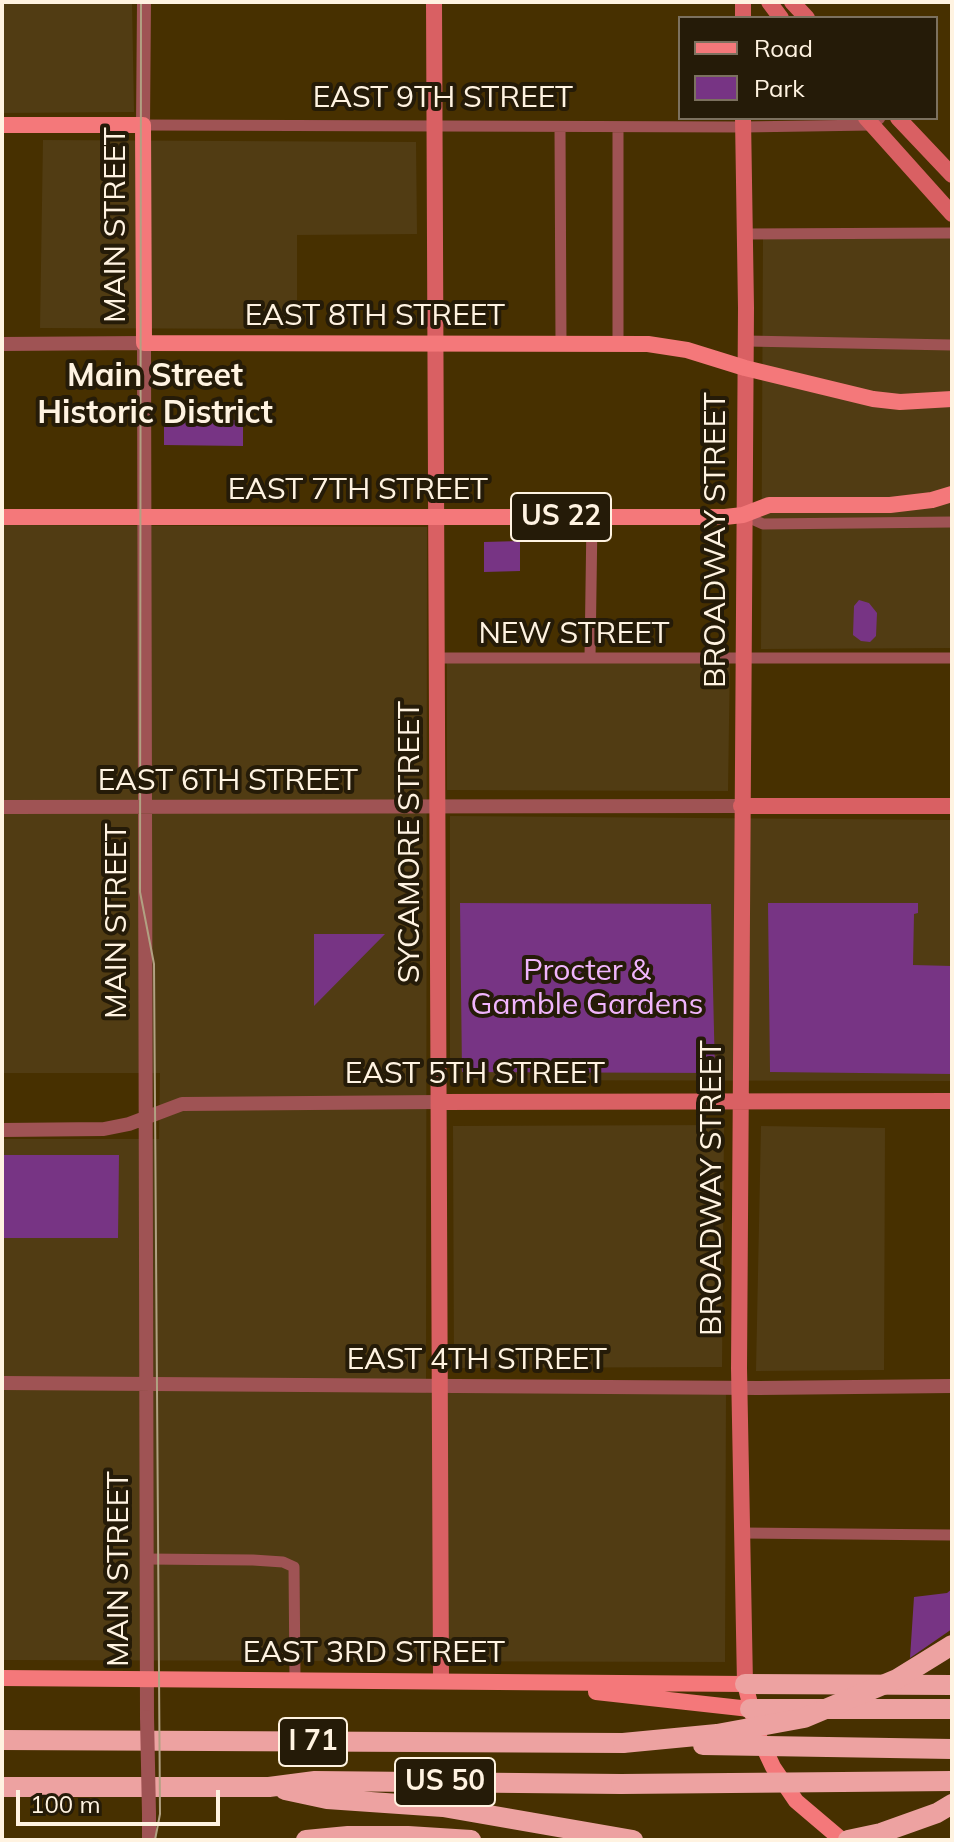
<!DOCTYPE html>
<style>
body{margin:0}
#map{position:relative;width:954px;height:1842px;overflow:hidden;background:#473000;font-family:Mulish,sans-serif}
canvas{display:block}
.frame{position:absolute;inset:0;border:4px solid #fff3e1;pointer-events:none}
.legend{position:absolute;left:678px;top:16px;width:260px;height:104px;box-sizing:border-box;background:#251b08;border:2px solid #7c715f;margin:0;padding:10px 14px;list-style:none;font-size:24px;color:#fff3e1}
.legend li{display:flex;align-items:center;gap:16px;height:40px}
.legend b{width:40px;border:2px solid #7c715f}
.scale{position:absolute;left:16px;top:1790px;width:204px;height:36px;box-sizing:border-box;border:4px solid #fff3e1;border-top:0;padding-left:10px;font-size:24px;line-height:28px;white-space:nowrap;color:#fff3e1;-webkit-text-stroke:6px #251b08;paint-order:stroke}
</style>
<div id="map">
<canvas width="954" height="1842"></canvas>
<div class="frame"></div>
<ul class="legend">
<li><b style="height:10px;background:#f4787a"></b>Road</li>
<li><b style="height:22px;background:#773484"></b>Park</li>
</ul>
<div class="scale">100 m</div>
</div>
<script>
const g = document.querySelector('canvas').getContext('2d');
g.lineJoin = 'round';
function paint(path, color) {
  g.fillStyle = color;
  g.fill(path, 'evenodd');
}
function toPath(rows) {
  const path = new Path2D();
  for (const r of rows) {
    path.moveTo(r[0], r[1]);
    for (let i = 2; i < r.length; i += 2) path.lineTo(r[i], r[i + 1]);
  }
  return path;
}
function trace(path, color, width, dash) {
  g.strokeStyle = color;
  g.lineWidth = width;
  g.lineCap = dash ? 'butt' : 'round';
  g.setLineDash(dash || []);
  g.stroke(path);
}
function write(font, color, halo, rows, align = 'center') {
  g.font = font + ' Mulish,sans-serif';
  g.lineWidth = 8;
  g.setLineDash([]);
  g.textBaseline = 'middle';
  g.strokeStyle = halo;
  g.fillStyle = color;
  for (const [text, x, y, turn = 0] of rows) {
    g.save();
    g.translate(x, y);
    g.rotate((+turn || 0) * Math.PI / 180);
    g.textAlign = isNaN(turn) ? turn : align;
    if (halo) g.strokeText(text, 0, 0);
    g.fillText(text, 0, 0);
    g.restore();
  }
}
paint(toPath([
 [2,2,132,2,134,112,2,113],
 [43,140,416,142,417,234,297,235,297,329,40,328],
 [763,236,952,237,952,648,761,649],
 [2,525,427,527,426,1393,726,1391,725,1662,2,1660,2,1139,159,1139,160,1073,2,1073],
 [447,653,730,654,728,791,447,790],
 [450,816,952,820,952,1081,450,1080],
 [724,1125,722,1367,454,1368,453,1126],
 [761,1126,885,1128,884,1370,756,1371]
]), '#513c13');
paint(toPath([
 [164,419,243,420,243,446,164,445],
 [520,541,520,571,484,572,484,542],
 [859,600,869,603,877,613,876,636,870,642,861,641,853,635,854,606],
 [460,903,711,904,715,1073,462,1072],
 [768,903,918,903,918,913,914,914,913,965,952,966,952,1074,770,1072],
 [314,934,385,934,314,1006],
 [2,1155,119,1155,118,1238,2,1238],
 [952,1589,952,1629,910,1658,914,1597,947,1593]
]), '#773484');
trace(toPath([
 [143,125,743,127,872,125,880,118],
 [560,127,561,344],
 [618,127,618,344],
 [744,234,952,233],
 [746,341,952,345],
 [743,515,763,524,952,522],
 [437,658,952,658],
 [590,658,592,518],
 [742,1533,952,1535],
 [147,1559,253,1560,283,1562,294,1567,295,1680]
]), '#9f5354', 11);
trace(toPath([
 [143,125,144,2],
 [2,344,144,343,147,1717],
 [2,807,741,806],
 [2,1130,104,1129,129,1124,182,1104,439,1102],
 [2,1383,759,1388,952,1386],
 [149,1814,149,1840]
]), '#9f5354', 14);
trace(toPath([
 [434,2,441,1681],
 [743,2,743,18],
 [769,2,781,18],
 [792,2,807,18],
 [743,118,746,308,739,1368,745,1684],
 [866,118,952,214],
 [898,118,952,175],
 [741,806,952,806],
 [439,1102,952,1101]
]), '#d96063', 16);
trace(toPath([
 [2,125,143,125,144,343,648,344,687,350,745,368,873,399,900,402,952,399],
 [2,517,725,517,743,515,769,505,890,505,932,500,952,494],
 [2,1678,745,1684,758,1735,773,1767,796,1801,842,1840],
 [596,1692,750,1709]
]), '#f4787a', 16);
trace(toPath([
 [745,1684,952,1685],
 [750,1709,952,1709],
 [2,1740,623,1743],
 [2,1787,269,1787,315,1781,621,1784],
 [285,1790,327,1799,443,1807,633,1840],
 [306,1840,348,1836,408,1836,471,1840],
 [848,1840,881,1833,937,1813,952,1804]
]), '#eda2a1', 20);
trace(toPath([
 [141,2,140,892,154,964,160,1814,155,1840]
]), '#b1a182', 2);
trace(toPath([
 [147,1717,149,1814]
]), '#9f5354', 14);
trace(toPath([
 [623,1743,717,1734,804,1718,897,1679,952,1645],
 [703,1745,952,1749],
 [621,1784,952,1781]
]), '#eda2a1', 20);
for (const [x, y, w] of [
 [561,517,100],
 [313,1742,68],
 [445,1782,100]
]) {
  const box = new Path2D();
  box.roundRect(x - w / 2, y - 24, w, 48, 6);
  g.fillStyle = '#251b08';
  g.fill(box);
  trace(box, '#fff3e1', 2);
}
write('bold 28px', '#fff3e1', null, [
 ["US 22",561,517],
 ["I 71",313,1742],
 ["US 50",445,1782]
]);
write('30px', '#fff3e1', '#251b08', [
 ["EAST 9TH STREET",443,98],
 ["MAIN STREET",116,225,-90],
 ["EAST 8TH STREET",375,316],
 ["EAST 7TH STREET",358,490],
 ["BROADWAY STREET",716,540,-90],
 ["NEW STREET",574,634],
 ["EAST 6TH STREET",228,781],
 ["SYCAMORE STREET",410,842,-90],
 ["MAIN STREET",117,921,-90],
 ["EAST 5TH STREET",475,1074],
 ["BROADWAY STREET",712,1188,-90],
 ["EAST 4TH STREET",477,1360],
 ["MAIN STREET",119,1569,-90],
 ["EAST 3RD STREET",374,1653]
]);
write('30px', '#f1b5fd', '#251b08', [
 ["Procter &",587,971],
 ["Gamble Gardens",587,1005]
]);
write('bold 32px', '#fff3e1', '#251b08', [
 ["Main Street",155,376],
 ["Historic District",155,413]
]);
</script>
